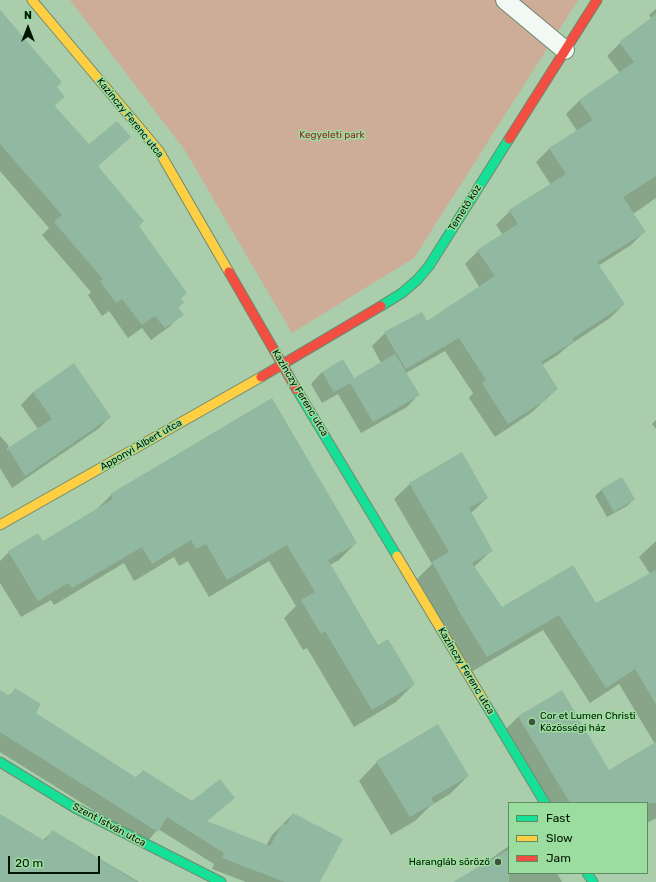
<!DOCTYPE html>
<meta charset="utf-8">
<style>
body{margin:0}
#map{position:relative;width:656px;height:882px;overflow:hidden;background:#aaceac;font-family:Rubik,sans-serif}
canvas{display:block}
.legend{position:absolute;left:508px;top:802px;width:140px;height:72px;box-sizing:border-box;background:#9bdd9e;border:1px solid #5d8d60;margin:0;padding:5px 7px;list-style:none;font-size:12px;color:#001502}
.legend li{display:flex;align-items:center;gap:8px;height:20px}
.legend b{width:20px;border:1px solid #5d8d60}
.north{position:absolute;left:8px;top:8px;width:40px;height:40px;-webkit-text-stroke:3px #9bdd9e;paint-order:stroke;rotate:0deg;font-size:11px;font-weight:700;line-height:16px;text-align:center;color:#001502}
.north::after{content:'';display:block;margin:auto;width:14px;height:18px;background:#001502;clip-path:polygon(50% 0,100% 100%,50% 72%,0 100%)}
.scale{position:absolute;left:8px;top:856px;width:92px;height:18px;box-sizing:border-box;border:2px solid #001502;border-top:0;padding-left:5px;font-size:12px;line-height:14px;white-space:nowrap;color:#001502;-webkit-text-stroke:3px #9bdd9e;paint-order:stroke}
</style>
<div id="map">
<canvas width="656" height="882"></canvas>
<ul class="legend">
<li><b style="height:5px;background:#16e098"></b>Fast</li>
<li><b style="height:5px;background:#ffcf43"></b>Slow</li>
<li><b style="height:5px;background:#f24e42"></b>Jam</li>
</ul>
<div class="north">N</div>
<div class="scale">20 m</div>
</div>
<script>
const g = document.querySelector('canvas').getContext('2d');
g.lineJoin = 'round';
function paint(path, color) {
  g.fillStyle = color;
  g.fill(path, 'evenodd');
}
function toPath(rows) {
  const path = new Path2D();
  for (const r of rows) {
    path.moveTo(r[0], r[1]);
    for (let i = 2; i < r.length; i += 2) path.lineTo(r[i], r[i + 1]);
  }
  return path;
}
function trace(path, color, width, dash) {
  g.strokeStyle = color;
  g.lineWidth = width;
  g.lineCap = dash ? 'butt' : 'round';
  g.setLineDash(dash || []);
  g.stroke(path);
}
function write(font, color, halo, rows, align = 'center') {
  g.font = font + ' Rubik,sans-serif';
  g.lineWidth = 3;
  g.setLineDash([]);
  g.textBaseline = 'middle';
  g.strokeStyle = halo;
  g.fillStyle = color;
  for (const [text, x, y, turn = 0] of rows) {
    g.save();
    g.translate(x, y);
    g.rotate((+turn || 0) * Math.PI / 180);
    g.textAlign = isNaN(turn) ? turn : align;
    if (halo) g.strokeText(text, 0, 0);
    g.fillText(text, 0, 0);
    g.restore();
  }
}
paint(toPath([
 [70,0,578,0,414,258,292,333,184,149]
]), '#cdac98');
paint(toPath([
 [656,9,656,198,633,214,644,232,631,245,598,266,624,304,610,318,568,346,559,354,542,365,557,389,531,413,495,437,469,398,473,393,445,351,406,373,418,395,407,407,361,433,338,394,322,403,311,384,322,372,354,379,381,363,372,346,385,333,427,323,480,288,465,264,478,251,503,235,496,225,510,211,551,185,536,162,549,149,577,131,566,114,579,101,620,73,607,56,620,43,652,19,649,15],
 [0,10,61,82,55,88,63,97,54,106,89,145,130,137,97,167,138,226,183,303,178,308,182,314,169,327,151,340,142,328,128,338,109,311,102,316,88,295,91,292,42,235,49,228,0,171],
 [33,392,110,417,98,429,12,488,0,468,0,436,9,446,6,451,38,429,21,405],
 [656,420,656,429,652,424],
 [621,478,634,499,627,506,607,517,595,496,601,490],
 [410,484,487,498,471,513,492,550,474,567,502,608,596,605,650,574,639,557,656,541,656,818,647,823,647,803,545,803,503,732,519,716,609,771,655,744,619,684,590,703,543,630,471,672,417,579,432,564,394,499],
 [111,495,356,543,339,560,330,565,378,646,414,684,396,702,354,727,307,648,303,650,284,618,296,606,269,561,209,597,188,561,179,566,174,557,134,581,124,563,54,605,51,600,21,617,0,583,0,561,9,552,42,542,95,511],
 [15,690,34,713,135,778,143,771,192,803,234,798,206,822,266,846,272,835,293,814,317,882,246,882,212,869,214,864,158,829,146,843,0,752,0,703],
 [377,762,468,776,450,794,430,806,415,821,391,835,359,781],
 [0,815,42,841,53,831,139,882,16,882,0,873],
 [509,846,509,873,557,873,562,882,458,882]
]), '#0003');
paint(toPath([
 [0,10,62,82,57,87,65,97,54,105,89,144,117,121,131,137,98,166,144,221,139,226,187,293,181,298,184,303,178,307,184,315,165,328,155,316,142,325,122,299,116,303,100,281,103,279,54,222,62,215,0,144],
 [656,14,656,176,623,197,646,232,597,262,625,304,572,339,574,341,541,362,558,389,545,398,546,400,508,424,482,383,486,380,459,338,406,369,384,332,422,312,427,321,495,276,477,250,518,224,509,210,566,174,549,148,593,120,579,100,634,62,619,42],
 [395,354,420,395,373,422,350,383,334,392,322,372,343,359,354,378],
 [74,363,111,417,25,476,8,448,52,419,33,392],
 [272,398,357,543,328,560,378,645,388,639,415,684,372,710,325,631,321,634,301,600,315,592,287,545,227,580,206,544,196,549,191,540,152,564,142,547,72,588,68,583,38,601,8,551,38,533,43,541,113,499,110,494],
 [462,452,488,498,469,508,493,551,472,563,502,607,573,565,596,603,656,570,656,704,635,669,606,688,559,615,487,657,457,608,458,608,432,562,449,552,409,483],
 [622,477,635,499,614,512,601,489],
 [15,688,41,704,36,713,137,778,143,770,192,801,220,779,235,798,207,821,270,846,283,823,286,825,293,813,343,839,320,882,285,882,222,858,224,853,167,817,158,832,0,732,0,690,10,696],
 [562,690,609,770,656,742,656,803,570,803,518,716],
 [438,724,469,776,431,798,434,803,410,817,376,761],
 [0,814,45,841,52,830,137,882,0,882],
 [509,849,509,882,453,882]
]), '#91b9a1');
const lane = toPath([
 [505,0,565,50]
]);
const fast = toPath([
 [381,306,402,293,417,280,429,266,509,139],
 [297,390,397,556],
 [485,703,545,803],
 [0,762,75,808,221,882],
 [587,873,593,882]
]);
const slow = toPath([
 [32,0,159,151,229,272],
 [0,525,261,377],
 [397,556,485,703]
]);
const jam = toPath([
 [509,139,597,0],
 [229,272,297,390],
 [261,377,381,306]
]);
trace(lane, '#6e8a70', 20);
trace(fast, '#6e8a70', 11);
trace(slow, '#6e8a70', 11);
trace(jam, '#6e8a70', 11);
trace(lane, '#f2f8f3', 18);
trace(fast, '#16e098', 9);
trace(slow, '#ffcf43', 9);
trace(jam, '#f24e42', 9);
for (const [x, y, r, color] of [
 [532,722,4,"#3b563d"],
 [498,862,4,"#3b563d"]
]) {
  const dot = new Path2D();
  dot.arc(x, y, r, 0, 2 * Math.PI);
  g.fillStyle = color;
  g.fill(dot);
  trace(dot, '#9bdd9e', 1.5);
}
write('10px', '#001502', '#9bdd9e', [
 ["Kazinczy Ferenc utca",130,118,51],
 ["Temető köz",465,208,-58],
 ["Kazinczy Ferenc utca",300,393,59],
 ["Apponyi Albert utca",141,445,-30],
 ["Kazinczy Ferenc utca",466,671,59],
 ["Szent István utca",109,825,28]
]);
write('10px', '#981f21', '#9bdd9e', [
 ["Kegyeleti park",332,135]
]);
write('10px', '#001502', '#9bdd9e', [
 ["Cor et Lumen Christi",540,716],
 ["Közösségi ház",540,728],
 ["Harangláb söröző",490,862,"right"]
], 'left');
</script>
